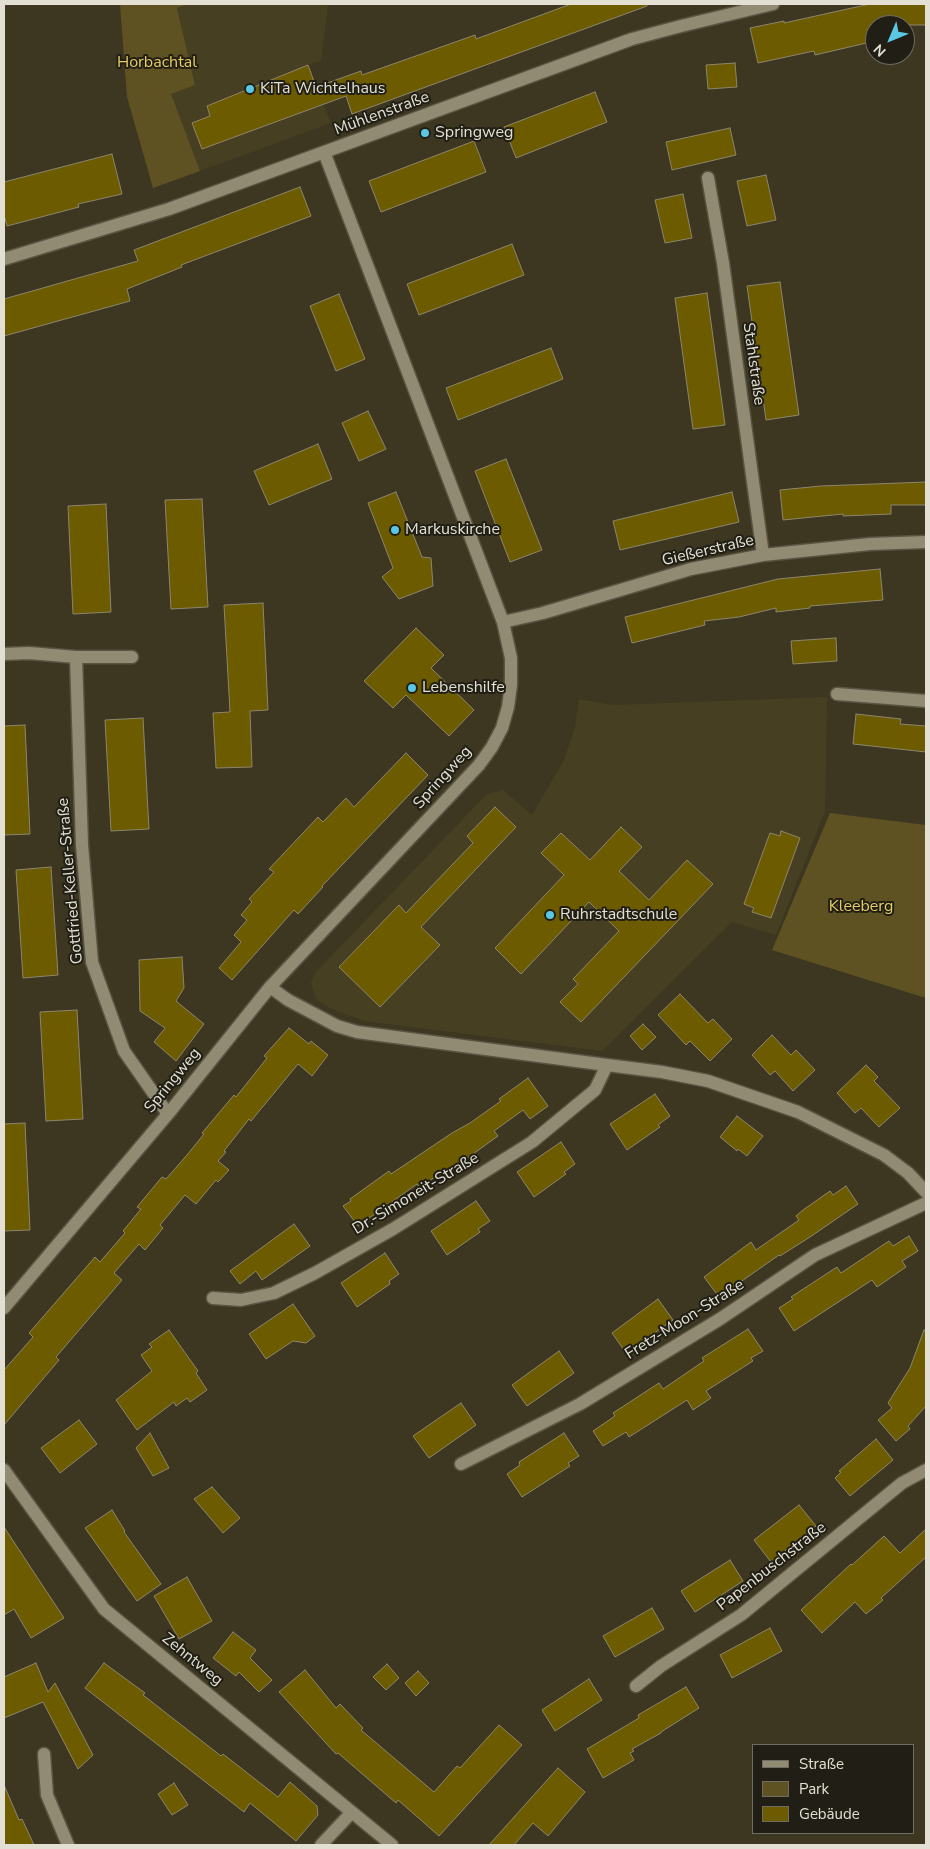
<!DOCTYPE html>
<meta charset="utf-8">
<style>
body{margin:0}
#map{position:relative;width:930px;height:1849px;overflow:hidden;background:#3d3721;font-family:"Nunito Sans",sans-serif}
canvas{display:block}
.frame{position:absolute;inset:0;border:5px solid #e3e0d3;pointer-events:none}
.legend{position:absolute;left:752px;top:1744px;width:162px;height:90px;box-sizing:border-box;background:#211f15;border:1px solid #6f6c61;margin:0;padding:6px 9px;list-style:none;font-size:15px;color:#e3e0d3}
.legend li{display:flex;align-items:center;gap:10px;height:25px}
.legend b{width:25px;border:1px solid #6f6c61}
.north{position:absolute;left:865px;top:15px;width:50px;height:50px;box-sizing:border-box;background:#211f15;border:1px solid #6f6c61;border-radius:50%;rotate:225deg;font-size:14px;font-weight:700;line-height:20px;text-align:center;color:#e3e0d3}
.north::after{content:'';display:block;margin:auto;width:18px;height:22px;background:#5ac8e5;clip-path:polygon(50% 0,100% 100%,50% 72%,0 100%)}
</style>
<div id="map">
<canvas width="930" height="1849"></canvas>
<div class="frame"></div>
<ul class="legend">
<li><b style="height:6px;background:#928b73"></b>Straße</li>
<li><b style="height:14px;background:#5e5222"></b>Park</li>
<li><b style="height:14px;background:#6d5b00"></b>Gebäude</li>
</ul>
<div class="north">N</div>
</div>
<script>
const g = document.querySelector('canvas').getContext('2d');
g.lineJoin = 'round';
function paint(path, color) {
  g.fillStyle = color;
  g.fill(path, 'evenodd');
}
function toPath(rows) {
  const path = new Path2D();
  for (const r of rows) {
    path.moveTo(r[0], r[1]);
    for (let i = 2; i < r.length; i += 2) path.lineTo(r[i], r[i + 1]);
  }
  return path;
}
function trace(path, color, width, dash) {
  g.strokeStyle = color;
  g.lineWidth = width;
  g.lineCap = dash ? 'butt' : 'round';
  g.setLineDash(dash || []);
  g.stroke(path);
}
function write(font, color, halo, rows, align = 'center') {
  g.font = font + ' "Nunito Sans",sans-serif';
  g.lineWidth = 4;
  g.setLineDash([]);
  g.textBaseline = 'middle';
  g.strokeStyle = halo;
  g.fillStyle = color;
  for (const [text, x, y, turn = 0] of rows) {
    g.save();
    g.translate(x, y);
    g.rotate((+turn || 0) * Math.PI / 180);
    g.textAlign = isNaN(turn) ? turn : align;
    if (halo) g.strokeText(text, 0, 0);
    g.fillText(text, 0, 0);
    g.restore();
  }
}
paint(toPath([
 [188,4,328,4,321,61,308,65,331,123,200,171,170,94,195,84,177,8],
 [827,697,825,811,776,935,732,922,602,1051,364,1021,330,1008,318,1001,315,996,311,983,315,973,487,794,503,790,532,815,564,760,575,727,579,699,613,705]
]), '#463f22');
paint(toPath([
 [120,4,188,4,177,8,195,85,171,94,200,171,153,188,127,97],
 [830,813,926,825,926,998,772,950]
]), '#5e5222');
const building = toPath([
 [571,4,647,4,647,6,352,114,346,96,202,149,192,123,210,116,207,106,308,65,316,87,361,71,362,75,475,35,476,39,571,4],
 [870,4,926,4,926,25,875,25,875,41,815,55,814,51,758,63,750,28,784,21,784,23,870,4],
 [735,63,737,87,708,89,706,65,735,63],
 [595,92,607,122,516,158,504,127,595,92],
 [730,128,736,155,672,170,666,142,730,128],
 [474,141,486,172,381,212,369,181,474,141],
 [112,154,122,194,78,204,79,207,7,226,4,215,4,182,112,154],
 [766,175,776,220,747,226,737,181,766,175],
 [300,187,311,216,181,265,182,267,127,289,130,301,4,336,4,299,138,261,134,250,300,187],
 [683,194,692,238,665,243,655,200,683,194],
 [512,244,524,275,419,315,407,284,512,244],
 [780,282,799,415,766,420,747,286,780,282],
 [707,293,725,425,693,429,675,298,707,293],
 [339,294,365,359,336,371,310,306,339,294],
 [551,348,563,379,458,420,446,388,551,348],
 [368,411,386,449,359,461,342,423,368,411],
 [318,444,332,479,269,505,254,471,318,444],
 [506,459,542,550,510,562,475,471,506,459],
 [926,482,926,505,891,505,891,514,843,516,843,514,783,520,780,490,821,486,926,482],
 [396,492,422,557,431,558,433,586,399,599,382,577,393,568,368,503,396,492],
 [732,492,739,522,620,550,613,521,732,492],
 [202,499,208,607,171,609,165,500,202,499],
 [106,504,111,612,73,614,68,506,106,504],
 [880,569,883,600,810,606,810,608,776,612,776,608,739,617,704,621,705,625,632,643,625,617,778,579,880,569],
 [263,603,268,710,250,711,252,767,216,768,213,713,230,712,224,605,263,603],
 [416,628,444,655,431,668,474,710,449,736,406,695,393,708,364,681,416,628],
 [836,638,837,661,793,664,791,641,836,638],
 [856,714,901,719,900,724,926,726,926,752,853,744,856,714],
 [143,718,149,829,111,831,105,720,143,718],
 [25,725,30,834,4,835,4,726,25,725],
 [406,753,428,775,322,886,323,887,298,914,294,910,232,980,219,968,241,942,234,935,247,920,241,915,252,902,249,899,274,872,269,869,318,817,323,822,346,798,354,807,406,753],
 [495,807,516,827,421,927,440,945,380,1007,339,967,399,905,406,913,473,843,467,836,495,807],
 [621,827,642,847,619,871,649,900,687,860,713,884,581,1022,560,1002,578,984,573,979,619,931,589,902,521,974,495,948,564,875,541,853,561,833,590,860,621,827],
 [781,831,800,838,771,918,752,912,754,908,744,904,770,833,780,836,781,831],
 [51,867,58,975,23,978,16,870,51,867],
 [182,957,184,988,176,1001,204,1024,176,1061,154,1042,165,1028,140,1011,139,960,182,957],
 [680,994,708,1023,713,1019,732,1039,710,1061,690,1041,686,1045,658,1015,680,994],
 [77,1010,83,1119,46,1121,40,1012,77,1010],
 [643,1024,656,1037,642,1050,630,1036,643,1024],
 [289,1028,309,1044,311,1041,328,1055,312,1076,298,1064,251,1121,249,1119,224,1151,226,1152,218,1161,229,1170,218,1182,216,1180,196,1204,185,1195,160,1225,163,1228,145,1250,139,1244,114,1273,122,1280,56,1357,59,1360,4,1425,4,1370,33,1337,29,1333,95,1257,100,1262,125,1233,123,1231,141,1209,137,1207,162,1177,166,1179,187,1155,204,1134,202,1133,234,1095,236,1097,267,1058,264,1056,289,1028],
 [772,1035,791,1055,796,1050,815,1070,793,1091,775,1071,770,1075,752,1055,772,1035],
 [866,1065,878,1077,874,1081,900,1108,879,1127,861,1108,855,1113,837,1093,866,1065],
 [528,1078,548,1106,530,1119,523,1110,494,1131,498,1136,452,1169,438,1179,436,1176,420,1188,417,1184,358,1226,343,1206,351,1201,350,1199,389,1171,391,1174,452,1133,470,1123,501,1101,499,1099,528,1078],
 [655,1094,670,1116,658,1125,660,1127,627,1150,610,1124,655,1094],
 [737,1116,763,1136,747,1156,738,1149,737,1151,720,1137,737,1116],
 [25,1123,30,1230,4,1231,4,1124,25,1123],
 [561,1142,575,1164,564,1172,566,1174,534,1197,517,1172,561,1142],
 [846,1186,858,1204,810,1237,780,1256,779,1255,719,1297,704,1277,751,1242,756,1250,799,1220,796,1216,803,1210,830,1191,833,1195,846,1186],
 [476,1201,490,1221,478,1229,480,1232,447,1255,431,1231,476,1201],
 [294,1224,310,1246,262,1280,256,1271,240,1284,230,1271,294,1224],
 [909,1236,918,1251,902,1261,906,1267,877,1287,872,1280,794,1331,779,1308,793,1299,791,1297,837,1267,841,1273,889,1241,893,1246,909,1236],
 [385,1253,399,1274,389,1281,390,1284,357,1307,341,1283,385,1253],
 [658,1299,673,1320,626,1353,612,1333,658,1299],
 [293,1304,315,1336,306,1343,293,1341,266,1359,249,1334,293,1304],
 [748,1329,763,1351,751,1358,753,1361,706,1391,711,1398,693,1410,687,1400,629,1437,626,1432,603,1446,593,1431,615,1416,613,1413,659,1383,663,1389,704,1361,702,1358,748,1329],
 [169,1330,198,1371,196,1373,207,1390,190,1402,187,1398,176,1406,174,1402,137,1430,116,1400,152,1371,141,1355,152,1347,149,1344,169,1330],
 [924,1330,926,1331,926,1406,908,1426,910,1429,896,1441,878,1420,892,1408,888,1403,910,1368,924,1330],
 [559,1351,574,1373,527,1406,512,1385,559,1351],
 [461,1403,476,1425,429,1458,413,1436,461,1403],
 [79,1420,97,1444,60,1473,41,1448,79,1420],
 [150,1433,169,1468,153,1476,136,1448,150,1433],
 [564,1433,579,1456,568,1463,570,1466,522,1497,507,1474,520,1465,519,1462,564,1433],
 [876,1439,893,1460,850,1496,835,1478,841,1472,839,1471,876,1439],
 [212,1487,240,1518,223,1533,194,1499,212,1487],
 [799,1505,816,1526,771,1562,754,1540,799,1505],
 [112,1510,125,1531,124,1532,161,1584,137,1601,85,1528,112,1510],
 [4,1527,64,1618,31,1638,14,1609,4,1615,4,1527],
 [926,1529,926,1557,881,1598,883,1600,866,1614,855,1602,822,1633,801,1610,851,1564,852,1565,884,1536,900,1553,926,1529],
 [730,1560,743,1581,695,1612,681,1591,730,1560],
 [187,1577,212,1621,179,1639,154,1596,187,1577],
 [652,1608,664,1629,615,1657,603,1636,652,1608],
 [770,1628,782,1651,732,1678,720,1655,770,1628],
 [233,1632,256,1650,250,1658,272,1680,259,1692,239,1672,236,1676,213,1658,233,1632],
 [36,1663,48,1692,55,1683,93,1755,78,1769,43,1702,4,1718,4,1677,36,1663],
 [104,1663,145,1693,143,1695,221,1756,223,1754,278,1797,290,1782,317,1806,318,1815,296,1841,250,1803,244,1812,85,1688,104,1663],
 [387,1664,399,1678,386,1690,373,1677,387,1664],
 [305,1670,336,1708,340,1704,363,1728,361,1730,434,1792,457,1766,460,1768,499,1725,522,1745,439,1836,398,1800,396,1803,338,1753,336,1754,279,1692,305,1670],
 [418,1671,429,1683,416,1696,405,1683,418,1671],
 [589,1679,602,1700,555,1731,542,1710,589,1679],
 [686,1687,699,1708,661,1732,661,1733,632,1749,634,1751,630,1753,634,1760,603,1778,587,1749,639,1718,638,1715,686,1687],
 [558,1768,585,1792,548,1836,533,1823,514,1845,489,1845,558,1768],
 [174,1783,188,1805,172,1815,158,1794,174,1783],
 [4,1785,19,1820,22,1819,34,1845,4,1845,4,1785]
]);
paint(building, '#6d5b00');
trace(building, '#8c866d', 1);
const minor = toPath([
 [708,178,723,263,763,555],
 [4,259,169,209,632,39,681,26,773,4],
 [503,622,543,613,691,569,763,555,870,544,926,542],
 [4,654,29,653,76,657,132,657],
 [76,657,82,845,92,962,124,1051,168,1114],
 [837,694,926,701],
 [270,987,288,1000,337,1026,357,1032,607,1065],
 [213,1298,241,1300,274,1293,315,1273,393,1229,532,1142,595,1090,607,1065,662,1072,708,1081,798,1112,884,1155,908,1173,926,1192],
 [4,1308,168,1114,270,987,479,765,492,747,502,728,508,707,511,685,511,658,503,622,324,152],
 [461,1464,580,1404,720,1319,815,1255,926,1203],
 [4,1470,104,1609,392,1845],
 [636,1686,661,1666,741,1615,902,1483,926,1470],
 [44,1754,47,1795,68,1845],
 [321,1845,352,1812]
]);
trace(minor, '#595442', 15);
trace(minor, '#928b73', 12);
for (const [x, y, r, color] of [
 [250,89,5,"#5ac8e5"],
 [425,133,5,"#5ac8e5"],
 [395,530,5,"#5ac8e5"],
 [412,688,5,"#5ac8e5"],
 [550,915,5,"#5ac8e5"]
]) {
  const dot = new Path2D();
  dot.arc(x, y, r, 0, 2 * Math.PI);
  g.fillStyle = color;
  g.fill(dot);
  trace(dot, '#211f15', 2);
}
write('16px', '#e7cc64', '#211f15', [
 ["Horbachtal",157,63],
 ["Kleeberg",861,907]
]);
write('16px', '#e3e0d3', '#211f15', [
 ["KiTa Wichtelhaus",260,89],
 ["Springweg",435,133],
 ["Markuskirche",405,530],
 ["Lebenshilfe",422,688],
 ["Ruhrstadtschule",560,915]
], 'left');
write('16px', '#e3e0d3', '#211f15', [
 ["Mühlenstraße",382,114,-20],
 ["Stahlstraße",753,364,82],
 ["Gießerstraße",708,551,-13],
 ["Springweg",443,778,-48],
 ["Gottfried-Keller-Straße",71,881,-95],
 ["Springweg",173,1081,-51],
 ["Dr.-Simoneit-Straße",416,1194,-31],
 ["Fretz-Moon-Straße",685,1320,-32],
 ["Papenbuschstraße",772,1567,-38],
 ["Zehntweg",192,1660,39]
]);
</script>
